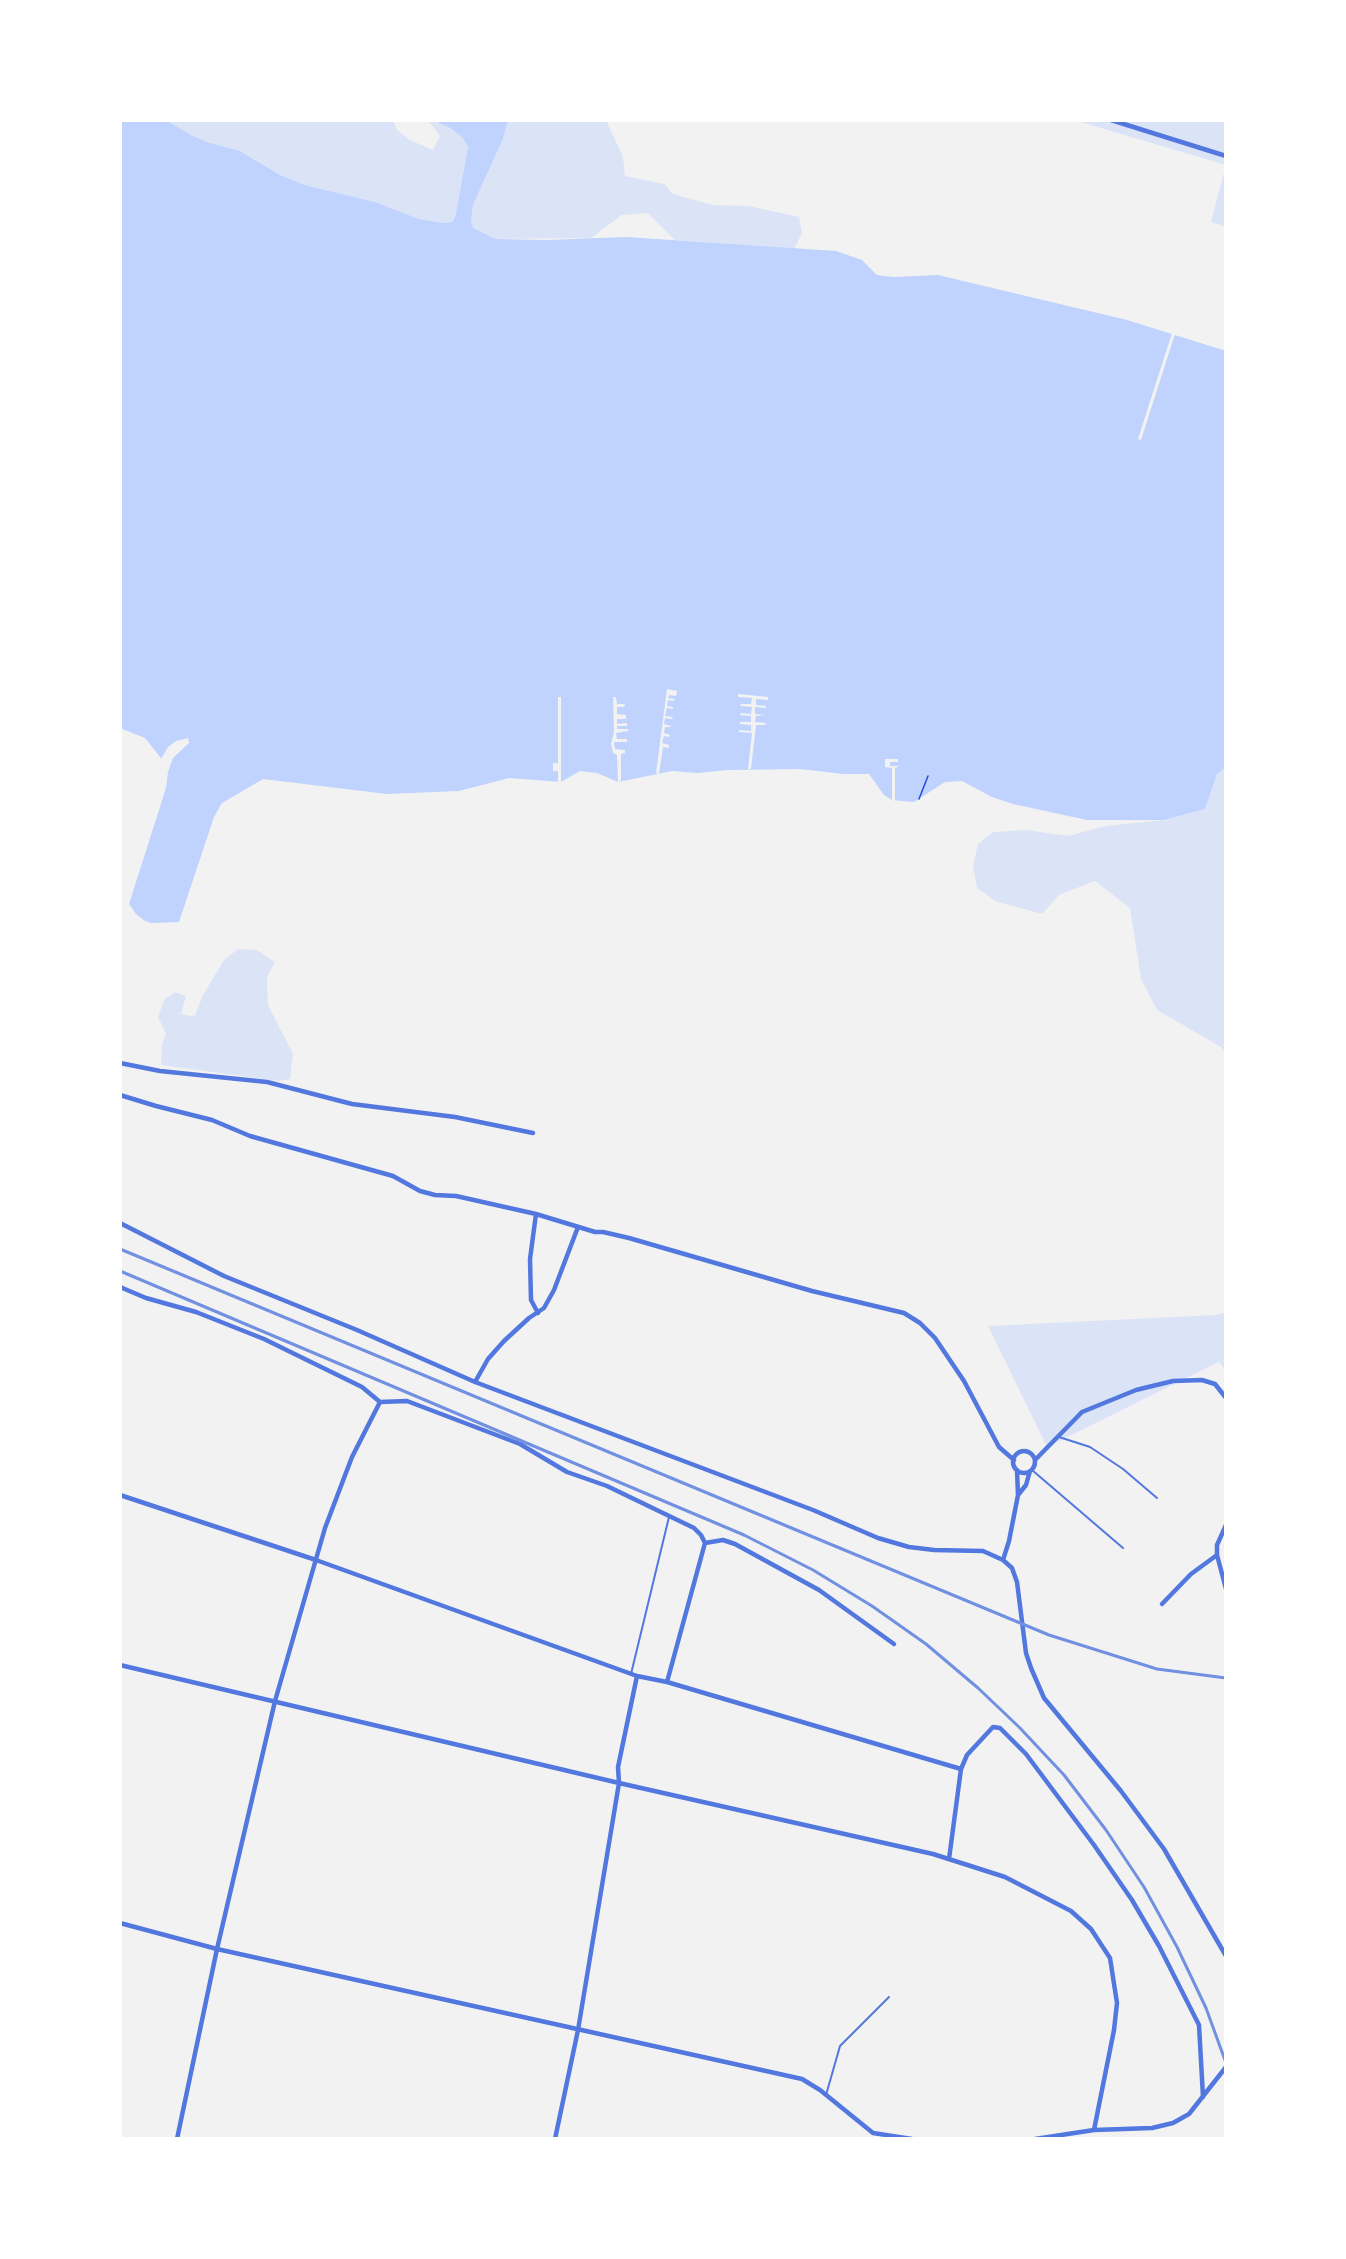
<!DOCTYPE html>
<style>
body{margin:0}
#map{position:relative;width:1346px;height:2259px;overflow:hidden;background:#f2f2f2;font-family:Rubik,sans-serif}
canvas{display:block}
.frame{position:absolute;inset:0;border:122px solid #fff;pointer-events:none}
</style>
<div id="map">
<canvas width="1346" height="2259"></canvas>
<div class="frame"></div>
</div>
<script>
const g = document.querySelector('canvas').getContext('2d');
g.lineJoin = 'round';
function paint(path, color) {
  g.fillStyle = color;
  g.fill(path, 'evenodd');
}
function toPath(rows) {
  const path = new Path2D();
  for (const r of rows) {
    if (r.length === 3) {
      path.moveTo(r[0] + r[2], r[1]);
      path.arc(r[0], r[1], r[2], 0, 2 * Math.PI);
      continue;
    }
    path.moveTo(r[0], r[1]);
    for (let i = 2; i < r.length; i += 2) path.lineTo(r[i], r[i + 1]);
  }
  return path;
}
function trace(path, color, width, dash) {
  g.strokeStyle = color;
  g.lineWidth = width;
  g.lineCap = dash ? 'butt' : 'round';
  g.setLineDash(dash || []);
  g.stroke(path);
}
paint(toPath([
 [166,120,393,120,397,130,410,140,433,150,440,136,428,120,433,120,450,128,462,137,468,147,455,218,452,222,443,223,419,219,375,202,305,185,280,175,240,151,207,142,191,135],
 [508,120,606,120,623,157,625,176,664,184,673,194,713,205,749,206,799,217,802,233,794,249,675,240,648,213,622,215,591,238,496,239,473,228,471,220,473,205,503,139],
 [1074,120,1226,120,1226,227,1211,222,1226,165],
 [1226,767,1226,1055,1221,1047,1157,1010,1141,979,1130,908,1095,881,1059,895,1042,914,995,901,977,888,973,866,978,844,993,832,1026,830,1068,836,1106,826,1164,820,1205,809,1217,774],
 [238,949,257,950,275,962,267,977,268,1005,293,1054,290,1079,278,1081,161,1065,162,1044,166,1034,158,1017,164,1000,175,992,186,996,181,1014,190,1016,195,1015,203,995,224,960],
 [1226,1312,1226,1371,1219,1362,1047,1447,988,1326,1216,1315]
]), '#dbe4f7');
paint(toPath([
 [120,120,166,120,191,135,207,142,240,151,280,175,305,185,375,202,419,219,443,223,452,222,455,218,468,147,462,137,450,128,433,120,508,120,503,139,473,205,471,220,473,228,496,239,547,240,626,237,836,251,862,260,877,275,893,277,938,275,1127,320,1226,351,1226,767,1217,774,1205,809,1164,820,1087,820,1013,804,992,797,962,781,945,782,914,802,892,800,884,795,869,774,843,774,800,769,727,770,697,773,672,771,618,782,597,773,580,771,561,782,509,778,459,791,387,794,263,779,222,803,214,817,179,922,151,923,145,921,136,914,129,904,166,788,168,772,164,762,145,738,120,728]
]), '#bfd3fe');
paint(toPath([
 [1172,333,1175,334,1141,440,1138,439],
 [667,689,677,691,676,696,669,695,668,698,675,699,674,701,668,700,667,706,673,707,673,709,667,708,665,716,673,717,672,719,665,718,664,724,671,726,671,727,665,727,664,733,670,735,669,737,664,736,662,743,669,745,669,748,663,747,659,774,656,773],
 [738,694,768,697,768,700,756,699,756,705,766,706,766,708,755,707,755,714,765,715,756,716,755,722,766,723,765,725,756,725,751,769,748,769,752,733,739,732,739,730,751,731,751,725,740,724,740,722,751,722,751,716,740,715,741,713,751,714,752,707,740,706,741,704,751,704,752,698,738,697],
 [558,697,561,697,561,782,558,782,558,771,553,771,553,763,558,763],
 [613,697,616,697,617,704,625,704,624,707,617,707,617,714,626,715,626,719,617,719,617,724,627,723,627,726,617,726,617,729,628,729,628,731,616,733,617,739,627,739,627,742,614,742,615,749,625,750,625,753,621,754,621,781,618,782,617,755,613,753,611,744,614,732],
 [188,738,189,743,173,758,168,772,161,759,168,747,176,741],
 [885,759,898,759,898,762,890,762,890,766,899,766,895,768,895,800,892,800,892,768,885,767]
]), '#f2f2f2');
trace(toPath([
 [919,799,928,776]
]), '#1d4ed8', 1.5);
trace(toPath([
 [1059,1437,1090,1447,1123,1469,1157,1498],
 [1032,1470,1123,1548],
 [631,1674,669,1517],
 [826,2095,840,2046,889,1997]
]), '#5277de', 2);
trace(toPath([
 [1111,120,1226,156],
 [120,1063,160,1071,267,1082,352,1104,455,1117,533,1133],
 [120,1095,156,1106,212,1120,250,1136,393,1176,420,1191,435,1195,456,1196,536,1214,595,1232,603,1232,629,1238,812,1291,904,1313,920,1323,935,1338,964,1381,999,1447,1014,1460],
 [536,1214,530,1259,531,1300,538,1313],
 [120,1223,224,1276,357,1330,475,1382,813,1510,878,1538,909,1547,934,1550,983,1551,1003,1560],
 [120,1287,146,1298,196,1312,264,1339,362,1387,380,1402,407,1401,520,1444,567,1472,607,1486,694,1528,701,1535,705,1543,723,1540,735,1544,819,1590,894,1644],
 [475,1382,488,1359,504,1341,529,1318,544,1308,554,1290,578,1227],
 [1024,1462,11],
 [1035,1460,1082,1412,1136,1390,1173,1381,1202,1380,1215,1384,1226,1398],
 [1017,1470,1018,1495],
 [1030,1471,1026,1485,1018,1495,1009,1541,1003,1560,1012,1568,1017,1582,1026,1653,1031,1668,1044,1698,1121,1791,1164,1849,1226,1956],
 [120,1495,316,1560,637,1676,667,1682,961,1769],
 [1226,1525,1217,1545,1217,1555,1226,1589],
 [1162,1604,1191,1574,1217,1555],
 [120,1665,619,1783,933,1854,1005,1877,1071,1911,1091,1929,1110,1958,1117,2003,1114,2030,1094,2130],
 [667,1682,705,1543],
 [949,1859,961,1769,967,1755,993,1727,1000,1728,1026,1754,1094,1845,1132,1900,1159,1946,1199,2025,1203,2097],
 [120,1923,217,1949,802,2079,820,2090,873,2133,912,2139],
 [177,2139,217,1949,275,1701,325,1528,352,1457,380,1402],
 [555,2139,578,2030,619,1783,618,1767,637,1676],
 [1035,2139,1094,2130,1152,2128,1173,2123,1189,2114,1226,2067]
]), '#5277de', 4.5);
trace(toPath([
 [120,1249,1049,1635,1157,1669,1226,1678],
 [120,1271,744,1535,813,1570,872,1606,926,1644,978,1688,1019,1727,1064,1775,1106,1830,1144,1887,1177,1947,1206,2008,1226,2063]
]), '#7290e2', 3);
</script>
